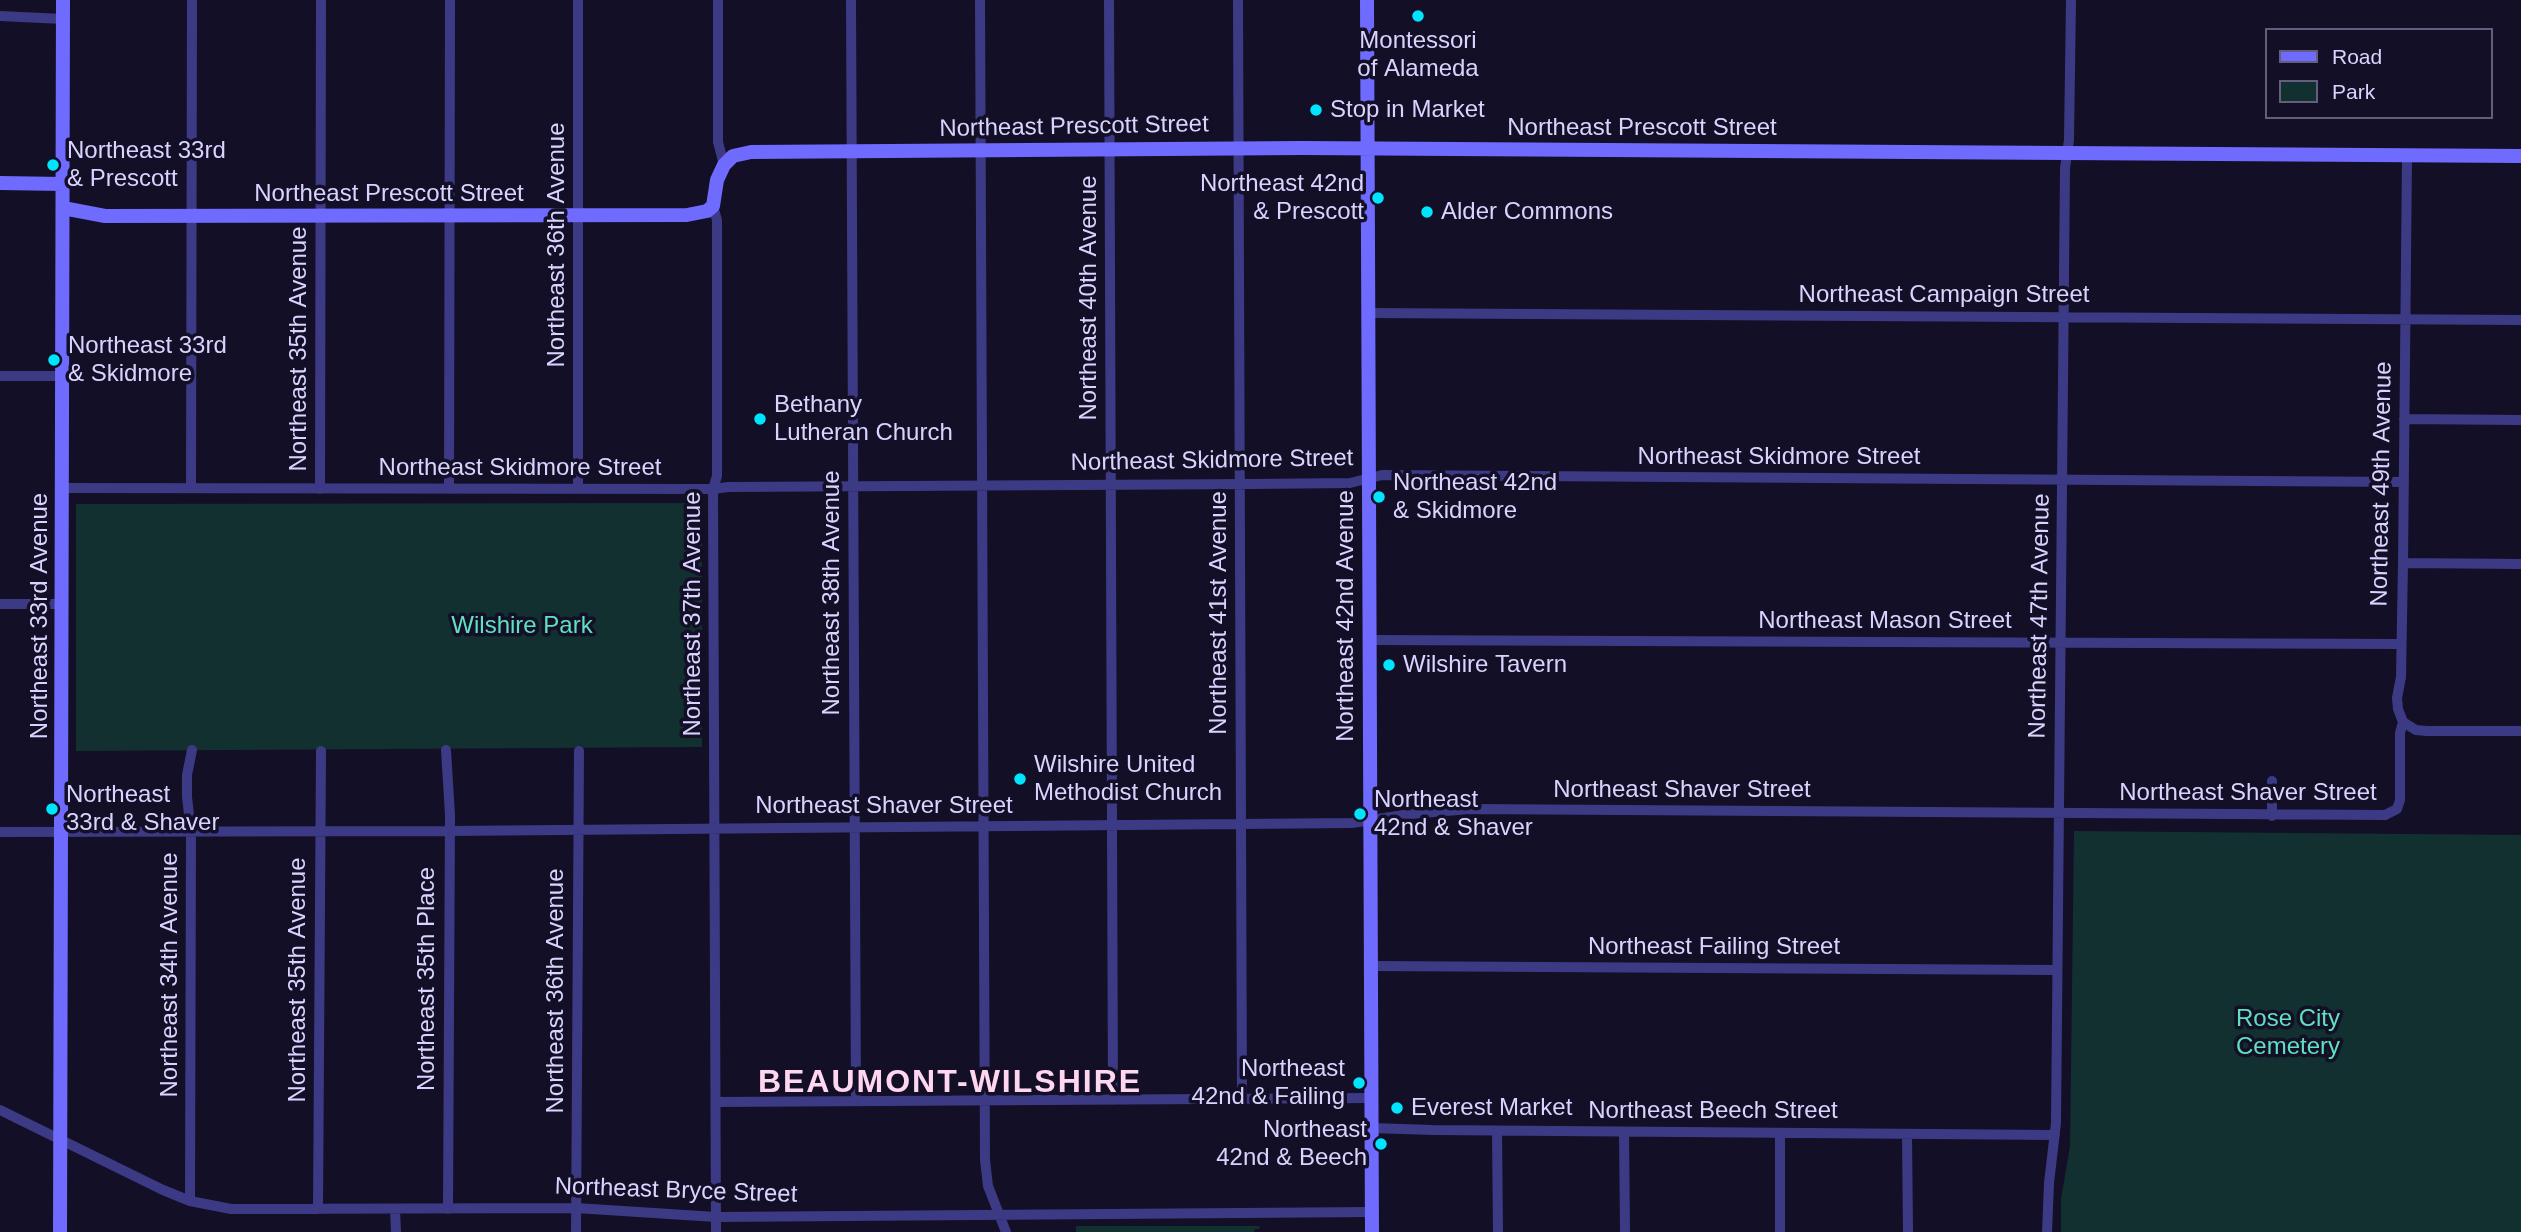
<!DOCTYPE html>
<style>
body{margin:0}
#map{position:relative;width:2521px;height:1232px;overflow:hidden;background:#130f26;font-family:Helvetica,sans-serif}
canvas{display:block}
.legend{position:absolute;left:2265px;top:28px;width:228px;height:91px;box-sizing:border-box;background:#130f26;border:2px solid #625e7d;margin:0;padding:9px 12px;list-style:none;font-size:21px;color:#d9d4ff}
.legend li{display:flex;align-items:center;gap:14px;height:35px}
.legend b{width:35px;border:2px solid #625e7d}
</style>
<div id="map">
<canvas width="2521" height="1232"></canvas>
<ul class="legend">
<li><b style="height:9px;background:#6f6bff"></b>Road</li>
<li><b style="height:19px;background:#12302f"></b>Park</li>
</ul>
</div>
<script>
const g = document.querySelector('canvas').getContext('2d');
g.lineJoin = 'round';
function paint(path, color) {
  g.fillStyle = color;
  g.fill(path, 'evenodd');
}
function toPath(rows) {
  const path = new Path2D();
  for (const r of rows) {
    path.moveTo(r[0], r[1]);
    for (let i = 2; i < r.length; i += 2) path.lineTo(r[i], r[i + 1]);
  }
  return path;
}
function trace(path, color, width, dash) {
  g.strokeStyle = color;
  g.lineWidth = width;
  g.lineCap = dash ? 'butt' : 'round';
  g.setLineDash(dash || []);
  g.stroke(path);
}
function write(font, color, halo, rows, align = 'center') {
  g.font = font + ' Helvetica,sans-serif';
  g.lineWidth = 7;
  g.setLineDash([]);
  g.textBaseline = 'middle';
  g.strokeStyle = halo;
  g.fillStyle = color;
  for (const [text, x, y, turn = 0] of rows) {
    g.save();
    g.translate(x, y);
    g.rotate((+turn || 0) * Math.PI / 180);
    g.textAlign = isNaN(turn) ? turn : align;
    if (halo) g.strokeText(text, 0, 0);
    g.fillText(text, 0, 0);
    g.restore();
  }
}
paint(toPath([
 [702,503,702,747,76,751,76,504],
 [2074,831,2521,835,2521,1232,2061,1232,2061,1199,2070,1146],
 [1076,1226,1260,1226,1259,1229,1255,1229,1254,1232,1076,1232]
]), '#12302f');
trace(toPath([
 [718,0,718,142,724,165],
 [851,0,856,1101],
 [980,0,985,1160,988,1186,1006,1232],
 [1109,0,1113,1100],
 [1238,0,1242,1099],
 [0,16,63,19],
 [713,206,717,220,717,476,713,489,716,1232],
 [1367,313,2521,320],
 [0,376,63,376],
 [2404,419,2521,420],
 [63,488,713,489,728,487,1252,484,1350,483,1382,475,2404,482],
 [191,488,192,0],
 [320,489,321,0],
 [449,489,450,0],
 [578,489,578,0],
 [2403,563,2521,564],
 [0,604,63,604],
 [1369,640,2401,644],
 [2403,722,2416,730,2427,731,2521,731],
 [446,750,450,815,448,1209],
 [2272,816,2272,781],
 [0,832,448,831,1352,823,1410,814,1470,809,2385,815,2397,809,2400,800,2400,733,2403,722,2398,709,2397,698,2401,677,2403,563,2407,156],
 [1370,966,2057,970],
 [716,1102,1371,1098],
 [0,1110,163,1190,190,1201,231,1209,576,1208,716,1217,1371,1212],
 [1371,1128,1433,1130,2055,1135],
 [1497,1131,1498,1232],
 [1624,1132,1625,1232],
 [1780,1133,1780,1232],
 [1907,1134,1908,1232],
 [190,1201,191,832,187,797,187,775,192,750],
 [318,1209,321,751],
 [395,1209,396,1232],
 [576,1232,579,751],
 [2047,1232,2049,1183,2056,1123,2065,168,2069,140,2071,0]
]), '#3d3a85', 10);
trace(toPath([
 [1367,0,1372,1232],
 [0,183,63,184],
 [63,208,105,216,687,215,707,211,713,206,717,180,724,165,733,156,751,152,1302,148,2521,156],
 [60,1232,63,0]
]), '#6f6bff', 14);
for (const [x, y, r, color] of [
 [1418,16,7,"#00e5ff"],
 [1316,110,7,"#00e5ff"],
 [53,165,7,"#00e5ff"],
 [1378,198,7,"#00e5ff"],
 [1427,212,7,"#00e5ff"],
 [54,360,7,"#00e5ff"],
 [760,419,7,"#00e5ff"],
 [1379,497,7,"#00e5ff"],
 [1389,665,7,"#00e5ff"],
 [1020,779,7,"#00e5ff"],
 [52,809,7,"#00e5ff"],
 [1360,814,7,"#00e5ff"],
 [1359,1083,7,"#00e5ff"],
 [1397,1108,7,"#00e5ff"],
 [1381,1144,7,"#00e5ff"]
]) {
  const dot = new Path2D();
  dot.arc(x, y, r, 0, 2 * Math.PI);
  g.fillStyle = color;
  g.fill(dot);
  trace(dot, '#130f26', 2.5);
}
write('24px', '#d9d4ff', '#130f26', [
 ["Montessori",1418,41,"center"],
 ["of Alameda",1418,69,"center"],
 ["Stop in Market",1330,110],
 ["Northeast 33rd",67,151],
 ["& Prescott",67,179],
 ["Northeast 42nd",1364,184,"right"],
 ["& Prescott",1364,212,"right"],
 ["Alder Commons",1441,212],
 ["Northeast 33rd",68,346],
 ["& Skidmore",68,374],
 ["Bethany",774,405],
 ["Lutheran Church",774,433],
 ["Northeast 42nd",1393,483],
 ["& Skidmore",1393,511],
 ["Wilshire Tavern",1403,665],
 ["Wilshire United",1034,765],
 ["Methodist Church",1034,793],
 ["Northeast",66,795],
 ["33rd & Shaver",66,823],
 ["Northeast",1374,800],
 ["42nd & Shaver",1374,828],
 ["Northeast",1345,1069,"right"],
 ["42nd & Failing",1345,1097,"right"],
 ["Everest Market",1411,1108],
 ["Northeast",1367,1130,"right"],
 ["42nd & Beech",1367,1158,"right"]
], 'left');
write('24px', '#d9d4ff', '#130f26', [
 ["Northeast Prescott Street",1074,127,-1],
 ["Northeast Prescott Street",1642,128],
 ["Northeast Prescott Street",389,194],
 ["Northeast 36th Avenue",557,245,-90],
 ["Northeast Campaign Street",1944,295],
 ["Northeast 40th Avenue",1089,298,-90],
 ["Northeast 35th Avenue",299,349,-90],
 ["Northeast Skidmore Street",1779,457],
 ["Northeast Skidmore Street",1212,461,-1],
 ["Northeast Skidmore Street",520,468],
 ["Northeast 49th Avenue",2382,484,-89],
 ["Northeast 38th Avenue",832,593,-90],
 ["Northeast 41st Avenue",1219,613,-90],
 ["Northeast 37th Avenue",693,614,-90],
 ["Northeast 33rd Avenue",40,616,-90],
 ["Northeast 42nd Avenue",1346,616,-90],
 ["Northeast 47th Avenue",2040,616,-89],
 ["Northeast Mason Street",1885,621],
 ["Northeast Shaver Street",1682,790],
 ["Northeast Shaver Street",2248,793],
 ["Northeast Shaver Street",884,806],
 ["Northeast Failing Street",1714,947],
 ["Northeast 34th Avenue",170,975,-90],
 ["Northeast 35th Place",427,979,-90],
 ["Northeast 35th Avenue",298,980,-90],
 ["Northeast 36th Avenue",556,991,-90],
 ["Northeast Beech Street",1713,1111],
 ["Northeast Bryce Street",676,1191,2]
]);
write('24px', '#5fe0c0', '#130f26', [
 ["Wilshire Park",522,626],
 ["Rose City",2288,1019],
 ["Cemetery",2288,1047]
]);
g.letterSpacing = '2px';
write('bold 32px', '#ffd6f0', '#130f26', [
 ["BEAUMONT-WILSHIRE",950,1083]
]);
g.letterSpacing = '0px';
</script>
